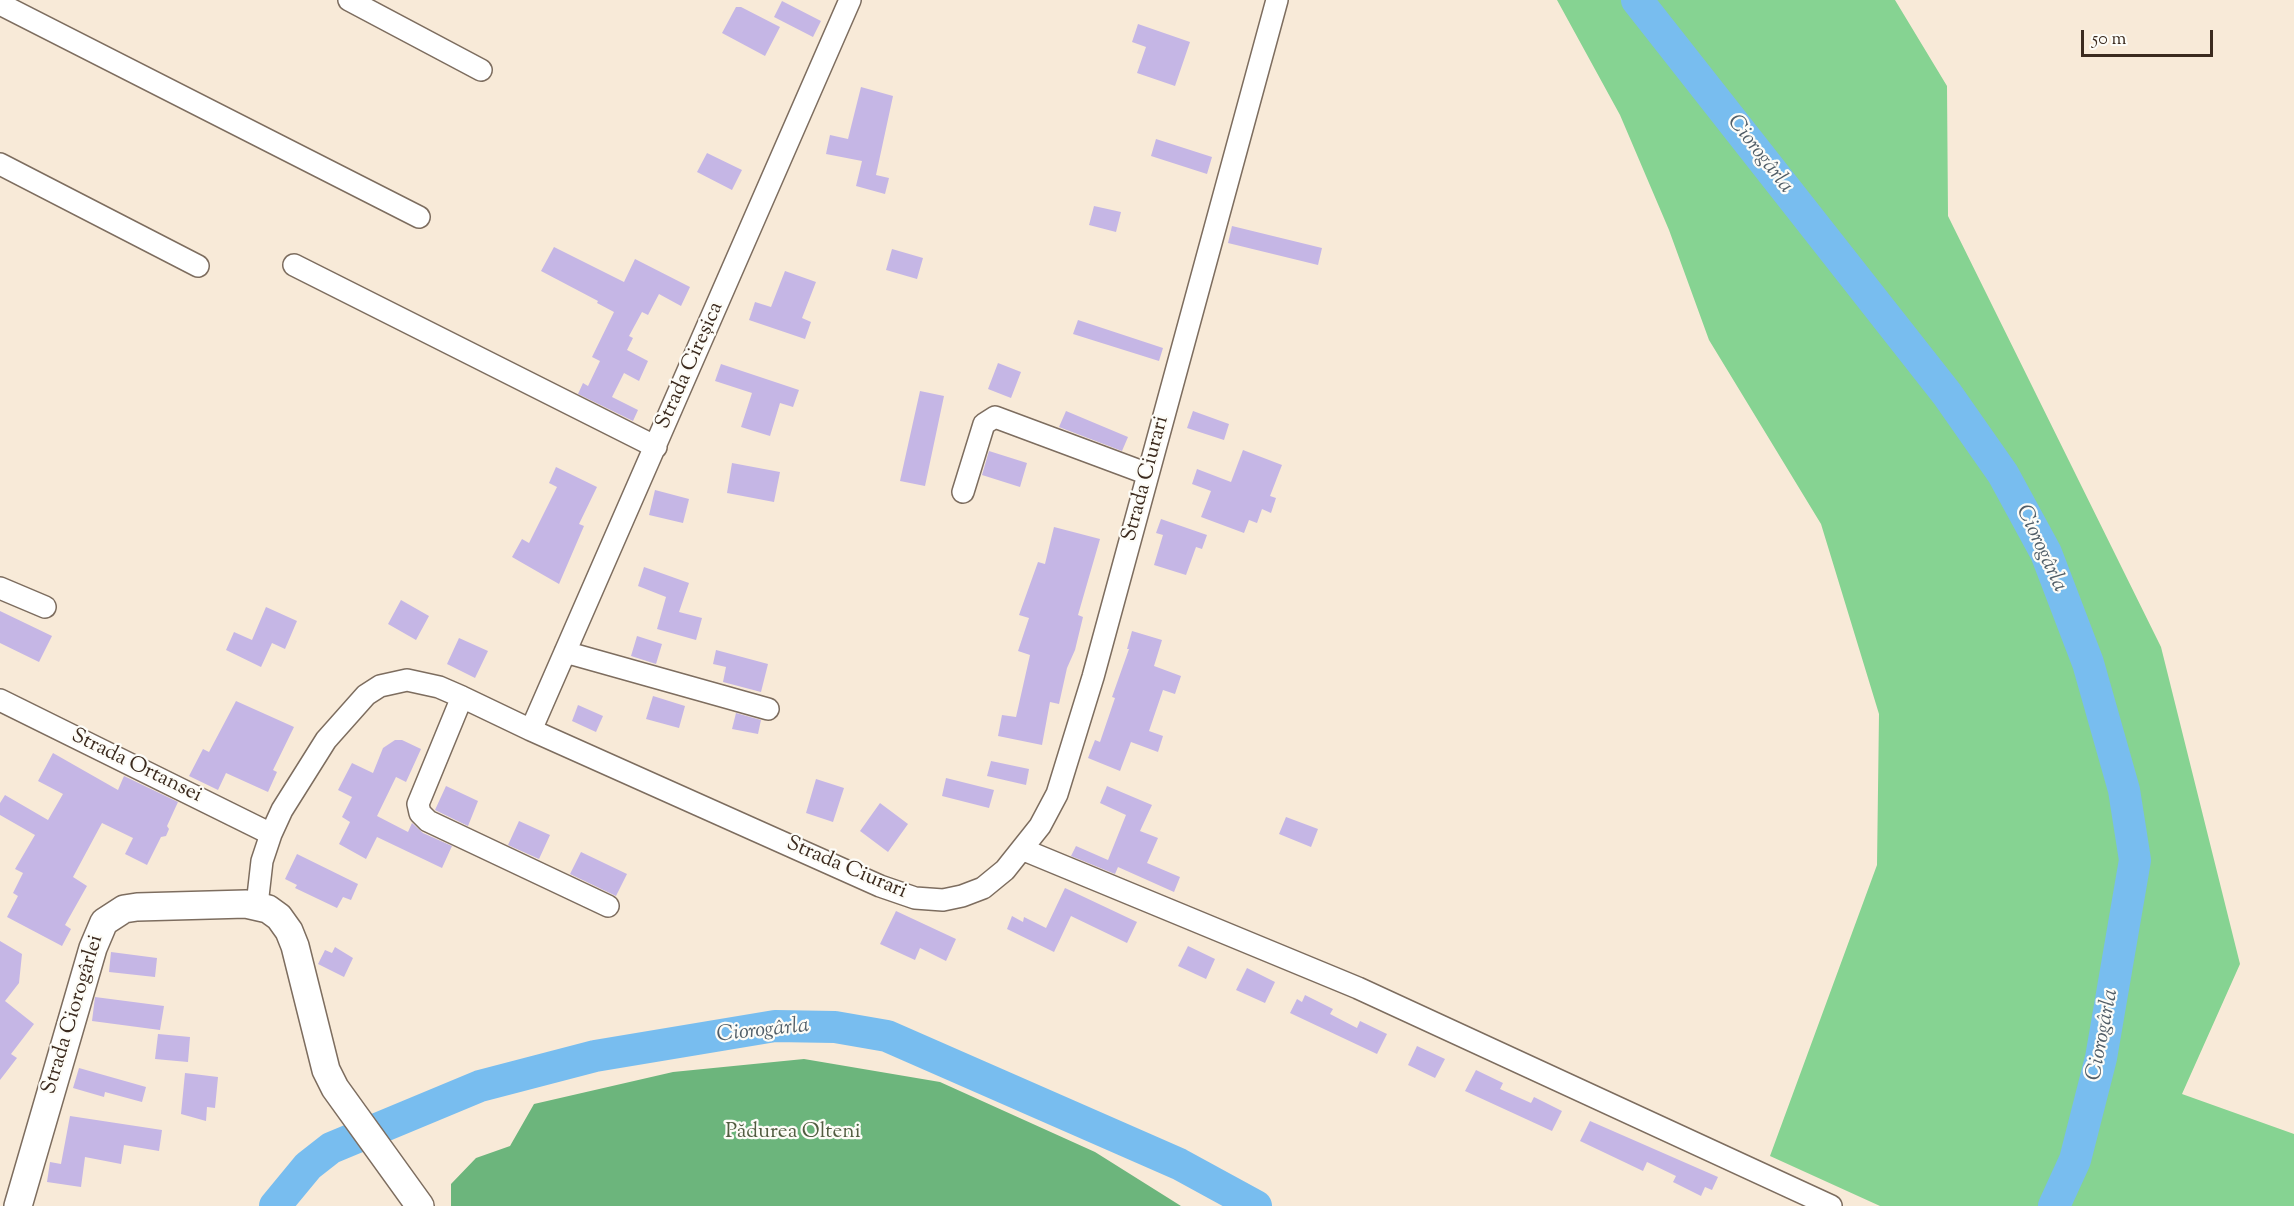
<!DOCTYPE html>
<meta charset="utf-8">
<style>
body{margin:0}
#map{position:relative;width:2294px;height:1206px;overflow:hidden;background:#f8ead8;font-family:"Sorts Mill Goudy",serif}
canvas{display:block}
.scale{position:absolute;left:2081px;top:30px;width:132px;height:27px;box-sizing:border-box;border:3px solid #3b2a1e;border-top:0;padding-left:8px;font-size:18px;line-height:21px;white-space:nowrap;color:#3b2a1e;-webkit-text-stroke:4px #fdfcf7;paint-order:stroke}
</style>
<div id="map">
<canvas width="2294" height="1206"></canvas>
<div class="scale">50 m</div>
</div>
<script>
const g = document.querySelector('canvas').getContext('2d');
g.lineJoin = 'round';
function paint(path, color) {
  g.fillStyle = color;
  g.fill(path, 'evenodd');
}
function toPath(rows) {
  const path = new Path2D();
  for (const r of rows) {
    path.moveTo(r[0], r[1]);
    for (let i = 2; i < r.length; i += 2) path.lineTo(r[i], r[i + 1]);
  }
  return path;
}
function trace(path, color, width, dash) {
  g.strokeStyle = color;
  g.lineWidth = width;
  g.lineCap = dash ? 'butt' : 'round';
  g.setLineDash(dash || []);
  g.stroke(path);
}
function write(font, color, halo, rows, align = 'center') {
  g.font = font + ' "Sorts Mill Goudy",serif';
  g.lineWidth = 4.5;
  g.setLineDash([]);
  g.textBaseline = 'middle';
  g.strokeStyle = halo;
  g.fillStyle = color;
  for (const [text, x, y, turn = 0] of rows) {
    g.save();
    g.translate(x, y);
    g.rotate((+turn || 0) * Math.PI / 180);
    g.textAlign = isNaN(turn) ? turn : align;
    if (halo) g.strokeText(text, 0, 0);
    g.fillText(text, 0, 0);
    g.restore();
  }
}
paint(toPath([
 [1557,0,1895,0,1947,86,1948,216,2161,647,2240,964,2182,1094,2294,1134,2294,1206,1880,1206,1770,1156,1877,865,1879,714,1821,524,1709,340,1669,230,1620,115]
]), '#86d392');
paint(toPath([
 [804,1059,940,1082,1095,1152,1181,1206,451,1206,451,1184,476,1158,510,1146,534,1104,673,1072]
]), '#6cb57c');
trace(toPath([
 [1637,0,1947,394,2003,474,2046,553,2088,663,2124,790,2135,860,2101,1058,2075,1160,2054,1206],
 [275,1206,308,1166,331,1148,480,1086,595,1056,775,1026,835,1027,887,1036,1179,1164,1256,1206]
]), '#78bdef', 32);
paint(toPath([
 [782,1,821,21,813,37,774,17],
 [736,7,741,7,780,27,765,56,722,33],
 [1138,24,1190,42,1175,86,1137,73,1146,47,1132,42],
 [861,87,893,96,876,175,889,178,885,194,856,186,862,161,826,154,830,135,848,139],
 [1156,139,1212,157,1207,174,1151,156],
 [707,153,742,170,732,190,697,172],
 [1094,206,1121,212,1116,232,1089,225],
 [1232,226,1322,248,1318,265,1228,243],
 [554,247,624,282,635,259,690,287,681,306,659,294,648,315,642,312,629,336,633,338,627,350,648,361,639,381,624,373,612,397,638,410,633,421,578,394,583,383,588,386,600,361,592,357,614,312,597,303,598,301,541,271],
 [892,249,923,258,917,279,886,270],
 [785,271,816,282,802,318,811,322,805,339,749,320,755,302,771,307],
 [1078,320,1163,348,1159,361,1073,334],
 [998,363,1021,372,1011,398,988,389],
 [721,364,799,390,793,407,780,403,770,436,741,427,752,393,715,381],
 [920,391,944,396,925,486,900,481],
 [1066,411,1128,437,1122,451,1059,427],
 [1193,411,1229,424,1224,440,1187,428],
 [1243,450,1282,465,1270,496,1276,498,1271,513,1262,509,1257,523,1249,520,1244,533,1201,517,1211,491,1192,484,1197,469,1231,482],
 [989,451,1027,463,1020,487,982,475],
 [732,463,780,472,774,502,727,493],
 [556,467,597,487,579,524,584,526,559,584,512,557,522,539,529,543,557,487,549,483],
 [655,490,689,499,683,523,649,515],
 [1161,519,1207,535,1202,549,1196,547,1186,575,1154,565,1163,535,1156,533],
 [1054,527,1100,539,1078,615,1083,617,1075,650,1067,668,1059,704,1050,702,1042,745,998,736,1002,715,1016,717,1030,655,1018,651,1029,618,1019,615,1038,562,1045,564],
 [644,567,689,583,679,612,702,618,696,640,657,629,666,597,638,586],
 [401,600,429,616,416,640,388,624],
 [266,607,297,621,285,649,272,643,261,667,226,650,234,632,252,640],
 [0,611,52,636,39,662,0,643],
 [1132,631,1162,640,1154,666,1181,676,1175,694,1163,690,1149,731,1163,736,1158,752,1131,742,1120,771,1088,758,1095,740,1100,742,1115,698,1112,697,1129,649,1127,649],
 [637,636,662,644,656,664,631,656],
 [459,638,488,651,475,678,447,664],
 [716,650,768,664,761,692,723,682,726,667,713,664],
 [653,696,685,706,679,728,646,719],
 [236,701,294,727,273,770,277,772,268,792,226,773,218,790,189,776,203,749,209,752],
 [578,705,603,716,596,732,572,721],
 [736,713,761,720,758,734,732,729],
 [395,740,402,740,421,749,406,782,396,777,377,816,408,832,412,823,423,833,452,846,442,868,377,837,366,859,339,844,350,822,342,817,352,797,338,790,352,763,373,773,383,748],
 [53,753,118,790,124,776,178,802,167,826,169,829,166,836,161,837,147,865,125,854,133,838,102,823,73,877,87,886,65,925,71,929,62,946,7,917,18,896,13,893,23,873,15,869,35,835,0,815,0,803,5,795,48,820,63,794,38,781],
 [991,761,1029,769,1026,785,987,776],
 [946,778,994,790,989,808,942,796],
 [816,779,844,788,833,822,806,813],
 [446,786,478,801,468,826,435,810],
 [1107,786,1152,805,1140,831,1158,838,1147,863,1180,877,1174,892,1118,867,1115,874,1071,856,1076,846,1108,860,1126,815,1100,803],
 [880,803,908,824,888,852,860,831],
 [1286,817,1318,829,1311,847,1279,834],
 [519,821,550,835,539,859,508,845],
 [581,852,627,874,616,896,570,874],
 [297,854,358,884,351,900,343,897,337,908,295,888,297,885,285,879],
 [1065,888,1137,922,1127,943,1071,916,1054,952,1007,929,1012,916,1023,922,1024,917,1046,928],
 [896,911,956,939,946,961,920,948,915,960,880,944],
 [0,941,22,954,19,983,5,1001,34,1024,11,1054,17,1058,0,1080],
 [1188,946,1215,959,1206,979,1178,966],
 [335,947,353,958,344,977,318,964,325,950,332,953],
 [111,952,157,958,155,977,109,972],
 [1247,968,1275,982,1265,1003,1236,990],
 [1305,995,1333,1009,1330,1014,1357,1028,1360,1021,1387,1034,1377,1054,1290,1013,1297,999,1302,1002],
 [95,997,164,1006,160,1030,92,1021],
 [158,1034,190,1037,188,1062,155,1059],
 [1417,1046,1445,1059,1435,1078,1408,1065],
 [79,1068,146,1087,142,1102,105,1092,104,1097,73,1088],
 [1476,1070,1503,1083,1500,1089,1531,1103,1534,1097,1562,1111,1552,1131,1465,1091],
 [185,1073,218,1077,215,1108,207,1107,206,1121,181,1114],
 [70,1116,162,1130,159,1151,124,1145,121,1164,85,1157,81,1187,47,1182,50,1162,61,1164],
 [1590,1121,1718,1177,1712,1190,1705,1187,1701,1196,1673,1182,1676,1176,1647,1162,1643,1171,1580,1141]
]), '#c5b6e5');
const minor = toPath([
 [349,0,481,70],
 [0,4,419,217],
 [0,164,198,266],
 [294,265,656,447],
 [963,492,984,424,995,417,1148,474],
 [0,588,45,607],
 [565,652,768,709],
 [462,697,418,804,420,813,428,821,608,906],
 [0,700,271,834],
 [531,730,850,0],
 [1024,850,1358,988,1831,1206],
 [257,905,262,861,271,834,282,810,326,740,366,695,380,686,407,680,439,687,462,697,531,730,880,886,915,898,943,900,962,896,983,888,1005,870,1040,826,1057,794,1093,677,1277,0]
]);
const tertiary = toPath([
 [18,1206,93,948,104,922,124,909,137,907,246,904,268,909,279,917,289,931,295,946,326,1070,335,1088,420,1206]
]);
trace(minor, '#7d6d5f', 24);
trace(tertiary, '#7d6d5f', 30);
trace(minor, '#fff', 21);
trace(tertiary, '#fff', 27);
write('21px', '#3b2a1e', '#fdfcf7', [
 ["Strada Cireșica",691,366,-66],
 ["Strada Ciurari",1147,479,-75],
 ["Strada Ortansei",136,767,26],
 ["Strada Ciurari",846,869,23],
 ["Strada Ciorogârlei",74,1015,-73]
]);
write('21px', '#525d41', '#fdfcf7', [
 ["Pădurea Olteni",793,1133]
]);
write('italic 22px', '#505d67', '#fdfcf7', [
 ["Ciorogârla",1759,155,52],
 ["Ciorogârla",2040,549,65],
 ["Ciorogârla",763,1032,-6],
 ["Ciorogârla",2104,1035,-79]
]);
</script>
